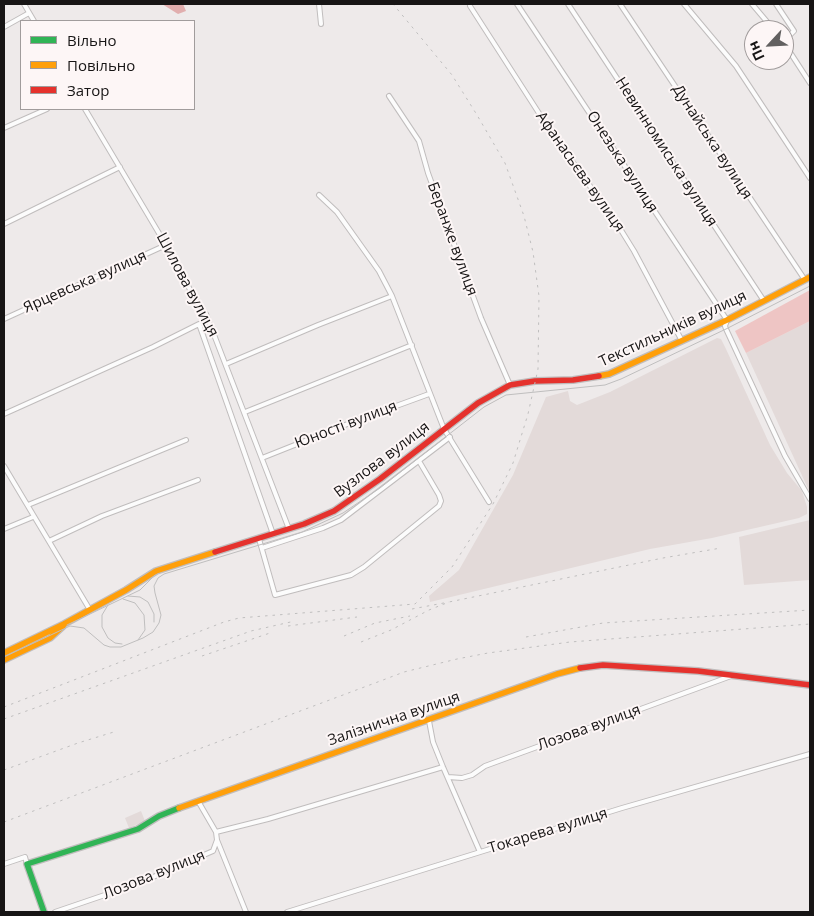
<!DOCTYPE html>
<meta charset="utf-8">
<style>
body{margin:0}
#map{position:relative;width:814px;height:916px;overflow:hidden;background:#eeeaea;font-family:"Open Sans",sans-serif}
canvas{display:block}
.frame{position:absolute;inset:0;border:5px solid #171515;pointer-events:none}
.legend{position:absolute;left:20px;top:20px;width:175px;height:90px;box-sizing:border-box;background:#fdf6f6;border:1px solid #a19c9c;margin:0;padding:6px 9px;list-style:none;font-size:15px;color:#171515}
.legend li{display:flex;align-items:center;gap:10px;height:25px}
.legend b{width:25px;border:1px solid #a19c9c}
.north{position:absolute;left:744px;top:20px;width:50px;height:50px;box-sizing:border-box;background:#fdf6f6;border:1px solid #a19c9c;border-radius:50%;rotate:245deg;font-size:14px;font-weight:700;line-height:20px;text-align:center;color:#171515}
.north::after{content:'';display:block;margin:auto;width:18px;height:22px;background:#626060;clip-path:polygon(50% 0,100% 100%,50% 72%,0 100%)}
</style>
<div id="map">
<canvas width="814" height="916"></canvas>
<div class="frame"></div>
<ul class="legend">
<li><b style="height:6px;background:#30b455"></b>Вільно</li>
<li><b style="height:6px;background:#ff9f0a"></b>Повільно</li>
<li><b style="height:6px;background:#e5322d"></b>Затор</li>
</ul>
<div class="north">Пн</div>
</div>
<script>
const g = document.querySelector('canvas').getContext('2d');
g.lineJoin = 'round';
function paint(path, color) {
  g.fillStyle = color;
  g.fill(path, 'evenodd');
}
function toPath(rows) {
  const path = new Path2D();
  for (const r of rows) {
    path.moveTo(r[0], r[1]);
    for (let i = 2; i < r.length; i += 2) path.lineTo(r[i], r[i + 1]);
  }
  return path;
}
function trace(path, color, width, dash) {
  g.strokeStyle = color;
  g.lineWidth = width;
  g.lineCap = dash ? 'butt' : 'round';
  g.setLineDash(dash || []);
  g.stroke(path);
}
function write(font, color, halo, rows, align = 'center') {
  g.font = font + ' "Open Sans",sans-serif';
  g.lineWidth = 4;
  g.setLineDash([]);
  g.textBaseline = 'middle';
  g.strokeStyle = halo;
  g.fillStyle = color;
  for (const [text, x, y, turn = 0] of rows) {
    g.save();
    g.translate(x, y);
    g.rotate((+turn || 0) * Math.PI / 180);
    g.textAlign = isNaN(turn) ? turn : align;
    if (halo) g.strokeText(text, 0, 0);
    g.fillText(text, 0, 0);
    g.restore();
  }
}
paint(toPath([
 [810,321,810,493,746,353],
 [717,338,721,339,726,349,770,445,787,473,802,491,807,507,807,514,799,518,712,538,650,549,430,602,429,596,459,570,513,475,546,397,568,391,570,401,577,405,610,392],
 [810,520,810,580,744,585,739,537],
 [141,811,145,821,129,828,125,818]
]), '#e3dad9');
paint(toPath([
 [810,290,810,321,746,353,735,331]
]), '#eec5c4');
paint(toPath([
 [162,4,183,4,186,11,178,14]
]), '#e1aeae');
const street = toPath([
 [24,4,34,21],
 [319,4,321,24],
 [517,4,727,320,725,326,726,329,785,456,810,499],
 [568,4,764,301],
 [620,4,805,280],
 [684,4,736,66,810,178],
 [752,4,774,30],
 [776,4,794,31,784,41],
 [470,6,553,135,616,222,634,251,682,341],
 [4,27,29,13],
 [784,43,810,83],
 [389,96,419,141,428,173,481,318,510,385],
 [85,109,166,245,201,310,206,314,289,529],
 [4,128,47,109],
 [319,195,337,212,379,271,392,296,444,429,489,502],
 [4,224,120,167],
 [4,319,166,245],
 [226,364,318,325,392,296],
 [245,412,412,345],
 [4,414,153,347,199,324,273,534],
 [262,458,355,421,429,394],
 [4,466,90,610],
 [28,505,186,440],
 [4,529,33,517],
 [259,539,275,595,351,575,364,567,439,506,441,501,439,495,419,461],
 [49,541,102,516,198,480],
 [262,548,323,528,341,520,450,437],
 [429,721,433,742,443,767,480,852],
 [448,777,462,778,472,775,485,766,731,676],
 [198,801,216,832,217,840,246,912],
 [216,832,268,819,443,767],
 [4,864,25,857,27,864],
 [55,912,137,884,213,851,217,840],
 [287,912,622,808,810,754]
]);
const fast = toPath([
 [44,912,27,864,138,829,159,816,179,808]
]);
const slow = toPath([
 [599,376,609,374,727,320,810,277],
 [4,653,64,624,126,590,156,571,215,552],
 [4,660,50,638,63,626],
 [179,808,557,674,580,668]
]);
const jam = toPath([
 [215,552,304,524,334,511,380,479,478,403,510,385,535,381,573,380,599,376],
 [580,668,603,665,698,671,810,685]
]);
trace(street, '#c0bdbd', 6);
trace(fast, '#c0bdbd', 8);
trace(slow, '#c0bdbd', 8);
trace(jam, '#c0bdbd', 8);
trace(street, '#fcfcfc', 4);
trace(fast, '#30b455', 5.5);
trace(slow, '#ff9f0a', 5.5);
trace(jam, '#e5322d', 5.5);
trace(toPath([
 [128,596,140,597,148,602,154,614,154,622],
 [123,599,135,603,144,615,145,630,138,640],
 [108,605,102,615,102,627,108,638,115,643,122,644],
 [67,625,140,590,155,575],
 [4,657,70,626,84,628,104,645,110,647,121,647,143,638,153,632,159,623,161,615,155,593,154,586,158,578,164,574,302,532,343,513,380,488,484,407,506,395,605,385,621,379,726,329,810,286]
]), '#bfbebe', 1);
trace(toPath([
 [412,609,449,602],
 [288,626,357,617],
 [344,636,375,623,410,616],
 [526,637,603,623,810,610],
 [361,642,391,630,429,610,449,602,663,558,721,548],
 [202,656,273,632],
 [4,707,224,622,239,618,415,604,452,567,493,504,513,463,528,414,538,369,539,296,533,252,524,216,505,163,477,115,452,75,393,4],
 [4,719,251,631,295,621],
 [4,770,78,743,117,731],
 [4,822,383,680,404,672,457,659,488,653,570,642,810,624]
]), '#bfbebe', 1, [2.5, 5]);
write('15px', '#171515', '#fdf6f6', [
 ["Дунайська вулиця",712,142,57],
 ["Невинномиська вулиця",666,152,57],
 ["Онезька вулиця",622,162,57],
 ["Афанасьєва вулиця",580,172,55],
 ["Беранже вулиця",452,239,70],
 ["Ярцевська вулиця",85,282,-24],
 ["Шилова вулиця",187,285,62],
 ["Текстильників вулиця",673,329,-25],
 ["Юності вулиця",346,425,-21],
 ["Вузлова вулиця",382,460,-37],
 ["Залізнична вулиця",394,719,-19],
 ["Лозова вулиця",589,728,-20],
 ["Токарева вулиця",548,831,-17],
 ["Лозова вулиця",154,875,-22]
]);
</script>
